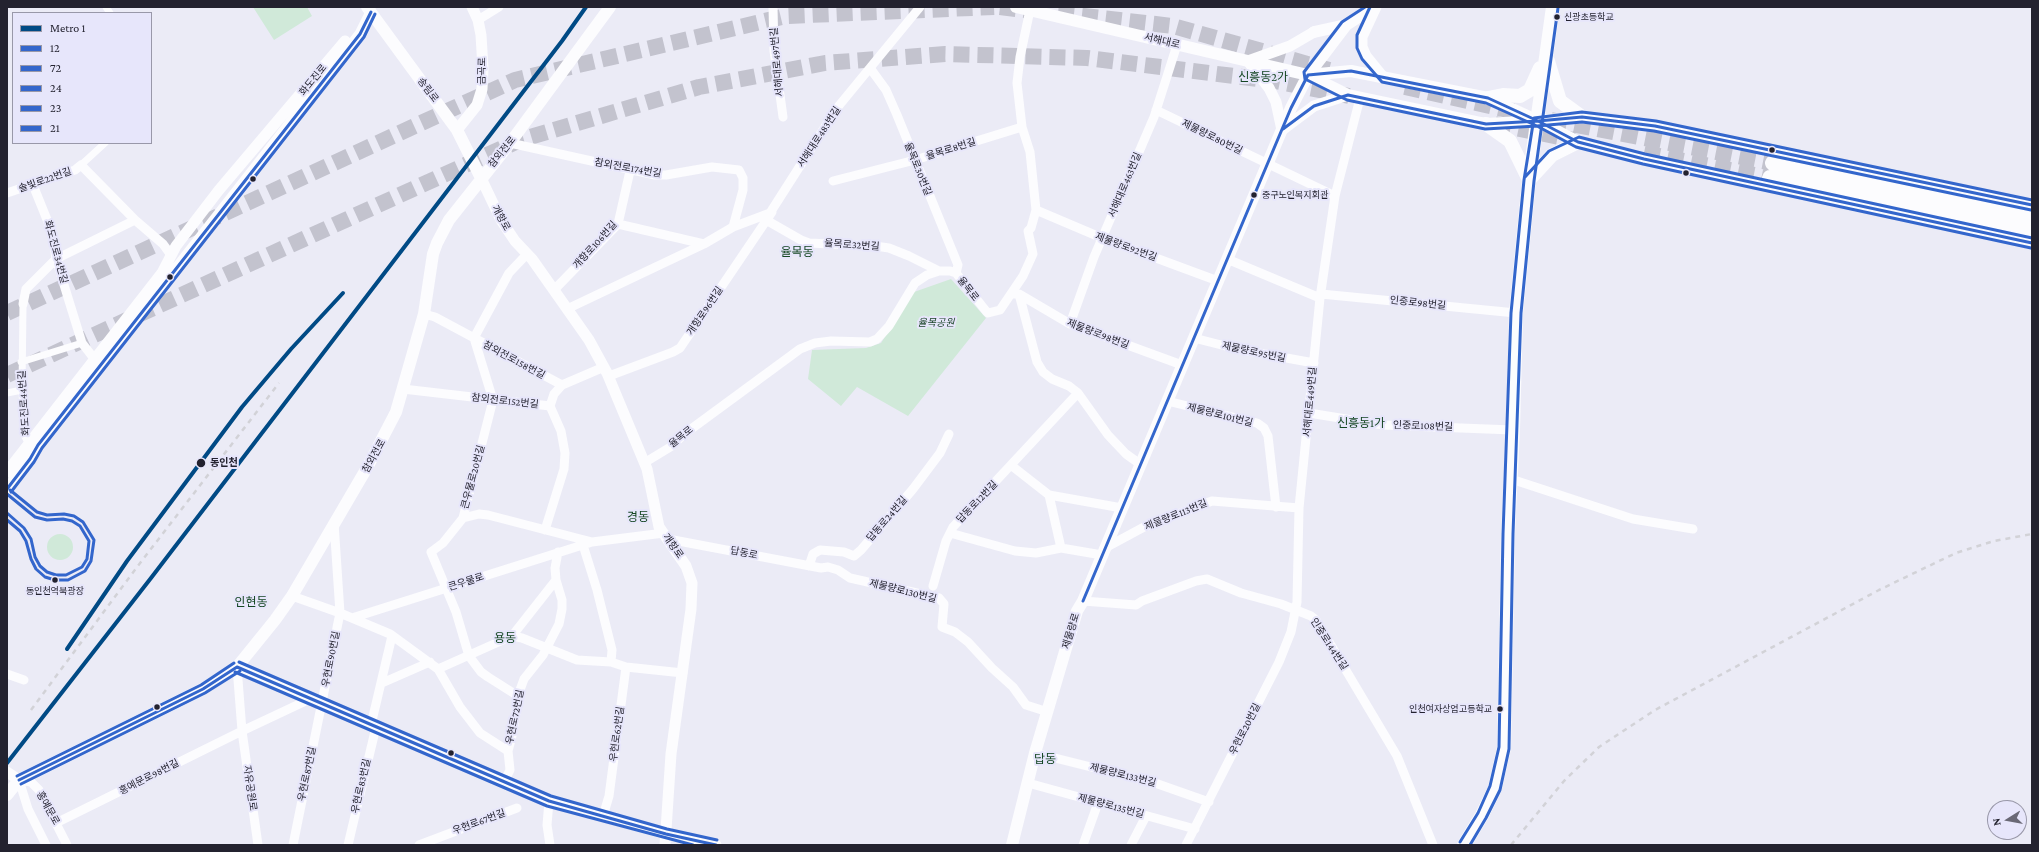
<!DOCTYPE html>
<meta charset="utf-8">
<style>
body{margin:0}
#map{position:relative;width:2039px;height:852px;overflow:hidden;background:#ebebf6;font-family:"Crimson Pro",serif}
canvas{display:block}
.frame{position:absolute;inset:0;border:8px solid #23222f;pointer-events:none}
.legend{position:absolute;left:12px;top:12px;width:140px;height:132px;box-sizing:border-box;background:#e7e6fb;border:1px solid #9998a9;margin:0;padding:5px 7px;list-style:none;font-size:12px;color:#23222f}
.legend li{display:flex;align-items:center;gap:8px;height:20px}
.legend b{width:20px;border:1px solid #9998a9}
.north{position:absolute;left:1987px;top:800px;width:40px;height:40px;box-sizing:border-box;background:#e7e6fb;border:1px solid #9998a9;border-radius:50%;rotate:259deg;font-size:11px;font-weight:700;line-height:16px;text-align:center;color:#23222f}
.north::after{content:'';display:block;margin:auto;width:14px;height:18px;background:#696875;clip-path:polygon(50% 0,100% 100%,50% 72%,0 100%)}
</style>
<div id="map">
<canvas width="2039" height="852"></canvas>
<div class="frame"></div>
<ul class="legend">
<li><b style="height:5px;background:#004a85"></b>Metro 1</li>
<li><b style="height:5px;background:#36c"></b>12</li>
<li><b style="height:5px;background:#36c"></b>72</li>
<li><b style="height:5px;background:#36c"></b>24</li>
<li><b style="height:5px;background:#36c"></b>23</li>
<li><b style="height:5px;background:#36c"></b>21</li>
</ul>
<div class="north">N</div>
</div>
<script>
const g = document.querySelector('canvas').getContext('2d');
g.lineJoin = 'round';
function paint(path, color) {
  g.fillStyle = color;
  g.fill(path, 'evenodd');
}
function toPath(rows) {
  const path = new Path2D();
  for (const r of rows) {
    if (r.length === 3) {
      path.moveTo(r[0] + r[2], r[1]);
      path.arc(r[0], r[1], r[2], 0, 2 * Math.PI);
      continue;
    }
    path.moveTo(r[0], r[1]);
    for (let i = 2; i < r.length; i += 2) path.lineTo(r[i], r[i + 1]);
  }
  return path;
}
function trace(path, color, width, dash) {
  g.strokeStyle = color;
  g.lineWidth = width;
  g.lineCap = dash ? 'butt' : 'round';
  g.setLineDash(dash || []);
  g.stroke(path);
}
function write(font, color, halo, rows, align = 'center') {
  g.font = font + ' "Crimson Pro","Noto Sans KR",serif';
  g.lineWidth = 4;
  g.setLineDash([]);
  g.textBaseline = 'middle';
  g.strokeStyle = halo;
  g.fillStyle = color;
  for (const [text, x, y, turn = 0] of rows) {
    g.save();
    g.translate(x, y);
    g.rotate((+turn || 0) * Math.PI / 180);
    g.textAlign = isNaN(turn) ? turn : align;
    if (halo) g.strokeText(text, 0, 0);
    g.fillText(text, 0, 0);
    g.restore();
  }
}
paint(toPath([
 [253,7,307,7,312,16,274,40],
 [951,279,986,318,908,416,857,387,841,406,808,379,812,350,866,348,881,343,914,292],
 [60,547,13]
]), '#d0e9d9');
trace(toPath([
 [1000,7,1032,11],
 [1058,13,1173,26,1329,70],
 [1405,87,1513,111],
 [1551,120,1773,163],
 [1495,124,1574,140],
 [1644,153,1770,178],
 [7,313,515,80,786,16,994,7],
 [7,375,520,140,699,87,825,63,945,54,1087,58,1275,81,1349,96]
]), '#c3c3ce', 16, [16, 8]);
trace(toPath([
 [106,7,110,13],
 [81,165,105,143],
 [23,304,22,390,24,435,29,444],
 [21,362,82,343],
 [7,393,22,390]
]), '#fcfcfe', 7);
trace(toPath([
 [773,7,774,51,783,117],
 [478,20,499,7],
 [870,68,886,90,897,115,956,260,958,265,956,273],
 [1156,110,1335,196],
 [510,143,655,175,666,175,712,167,739,170,743,178,743,190,733,227],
 [833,181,915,160,1022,127],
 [33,185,52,232,56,259,82,343,99,365],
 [7,193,75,170,81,165,135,220,163,244,171,255],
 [1036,210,1102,238,1218,281],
 [766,220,801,240,809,243,875,246,889,248,909,256,939,271],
 [618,224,704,244],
 [1227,259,1320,298],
 [554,290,618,224,630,171],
 [1011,294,1019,294,1037,362,1043,372,1052,379,1069,386,1078,393,1108,435,1126,454,1140,464],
 [1019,294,1070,324,1182,365],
 [1321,294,1516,313],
 [23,304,26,289,56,259,135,220],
 [567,309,704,244,733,227,770,213,837,108,920,7],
 [424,314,435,317,562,385],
 [1070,324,1094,257,1154,117,1177,45],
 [1194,338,1237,349,1314,363],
 [609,376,673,352,680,348,772,212],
 [403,389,550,406],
 [493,400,463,518,443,543,431,552,456,612,469,656,481,672,488,677,518,696],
 [493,400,474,338,509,273,527,254],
 [1167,401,1257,423,1264,428,1268,436,1276,507],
 [550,406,554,394,562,385,604,367],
 [1309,413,1383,425,1513,430],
 [644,463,672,446,683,435,800,349,815,343,831,341,870,342,877,339,889,326,915,283,927,275,939,271,950,271,956,273,986,311,988,313,1000,310,1023,276,1033,254,1028,231,1031,228,1036,210,1030,152,1022,127,1017,83,1020,57,1030,10],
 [1012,466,1049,495,1122,508],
 [1511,479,1633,519,1693,529],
 [463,518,479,514,488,515,592,542],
 [545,530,564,469,565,453,561,431,550,406],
 [950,533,1015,551,1036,553,1061,548,1049,495],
 [668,539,821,568,828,567,838,570,850,578,939,598,944,604,942,627,955,632,968,642,992,668,1013,687,1026,705,1048,712],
 [583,545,597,590,612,650,611,662],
 [1061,548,1102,555],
 [1105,548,1144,527,1212,501,1299,508],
 [809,566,813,554,820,550,844,552,854,556,861,550,913,489,940,453,949,434],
 [933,586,946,541,953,527,1078,393],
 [292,596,340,613,390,634,438,669,460,707,480,733,508,751,510,770,504,782],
 [1083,601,1136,605,1142,601,1196,581,1207,579,1241,593,1281,604,1311,616,1316,620,1397,756,1433,845],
 [352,618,592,542,664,533],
 [512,636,522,638,577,660,611,662,626,667,609,796,603,816],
 [237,667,242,731,258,845],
 [626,667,683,673],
 [438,669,512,636,556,580],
 [7,674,24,680],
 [382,683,430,662],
 [371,725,392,636],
 [508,751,512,736,520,690,524,679,543,655,559,624,562,609,562,600,556,580,555,568,558,552],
 [1035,753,1155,783,1209,802],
 [1028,783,1195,829],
 [549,801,547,825,550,845],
 [56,823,242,731,310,699],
 [46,845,28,809,19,780,31,782,39,790,67,845],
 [293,845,340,613,334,523],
 [348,845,376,727],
 [419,845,517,808],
 [1083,845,1098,803],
 [1131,845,1146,816],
 [1186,845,1279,662,1291,632,1297,602,1299,508,1320,298,1335,196,1360,98]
]), '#fcfcfe', 9);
trace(toPath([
 [1376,7,1362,37,1362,47,1366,56,1383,77],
 [1314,32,1290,46,1248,61,1269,88,1276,102,1282,130,1314,106,1348,95],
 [457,130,477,105,482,89,483,68,481,35,478,20,472,7],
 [481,178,501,220,515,241,532,259,589,340,607,373,647,469,659,527,686,566,692,583,691,609,671,754,665,845],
 [7,472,162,273,176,246,219,190,345,41],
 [7,489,30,459,38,445,360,34,371,12],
 [237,667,549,801,666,834,716,845],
 [7,772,19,780]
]), '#fcfcfe', 11);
trace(toPath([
 [367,7,457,130,481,178],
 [1016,7,1308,75,1348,95,1486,124,1538,121,1578,142,1644,159,2032,243],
 [1314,32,1346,25],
 [1308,75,1351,71,1488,98,1538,121,1582,117,1655,126,2032,205],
 [7,795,19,780,203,689,237,667,275,620,292,596,368,466,396,412,424,314,433,254,437,243,449,220,510,143,610,7],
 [1012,845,1035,753,1077,611,1083,601,1291,108,1308,75,1346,25,1374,7]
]), '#fcfcfe', 12);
trace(toPath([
 [1548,61,1560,101,1582,117],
 [1488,98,1503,95,1520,96,1530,90,1540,68],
 [1486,124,1510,141,1529,180],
 [1529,180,1552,155,1578,142],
 [1464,845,1482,815,1495,788,1504,748,1508,534,1513,430,1516,313,1529,180,1553,7]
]), '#fcfcfe', 14);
trace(toPath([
 [1773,163,2032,219],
 [1770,178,2032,232]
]), '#fcfcfe', 16);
trace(toPath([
 [31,710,137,567,279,383],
 [1511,845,1564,781,1599,747,1655,710,1879,590,1937,562,1956,553,1994,541,2032,534]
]), '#d2d2d7', 2.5, [5, 5]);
trace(toPath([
 [1283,129,1314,106,1348,95,1486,124,1538,121,1578,142,1644,159,2032,243],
 [7,489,30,459,38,445,360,34,371,12],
 [1083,601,1291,108,1308,75,1351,71,1488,98,1538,121,1582,117,1655,126,2032,205],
 [237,667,549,801,666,834,716,845],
 [19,780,203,689,237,667]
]), '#36c', 3);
trace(toPath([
 [11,492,34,462,42,448,364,37,375,14],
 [235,672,547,806,693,845],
 [21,784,205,693,240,671],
 [1470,845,1486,818,1500,790,1509,749,1513,534,1521,313,1534,181,1558,8]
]), '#36c', 3);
trace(toPath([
 [1525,177,1549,151,1579,137,1645,154,2032,238],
 [7,520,20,531,26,541,31,559,36,569,45,577,55,580,68,580,85,571,91,561,94,540,83,522,74,516,64,514,47,515,37,512,10,490],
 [239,662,551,796,667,829,717,840],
 [17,776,201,685,234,663],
 [1460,842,1478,813,1490,786,1499,747,1503,534,1511,313,1524,180,1534,118,1582,112,1656,121,2032,200]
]), '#36c', 3);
trace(toPath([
 [1365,7,1342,22,1304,72,1305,79,1347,100,1485,129,1537,126,1576,147,1643,164,2031,248],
 [1370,7,1357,35,1357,48,1362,59,1382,82,1486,103,1537,126,1582,122,1654,131,2031,210]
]), '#36c', 3);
trace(toPath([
 [7,494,35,517,47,520,63,519,72,521,80,526,89,541,87,559,82,567,66,575,56,575,47,572,40,566,35,557,31,539,24,528,7,513]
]), '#36c', 3);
trace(toPath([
 [67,649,127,561,242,407,291,349,343,293],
 [7,763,151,578,562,41,586,7]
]), '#004a85', 4);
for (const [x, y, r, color] of [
 [1557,17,3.5,"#23222f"],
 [1772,150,3.5,"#23222f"],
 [1686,173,3.5,"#23222f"],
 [253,179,3.5,"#23222f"],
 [1254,195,3.5,"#23222f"],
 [170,277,3.5,"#23222f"],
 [201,463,5,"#23222f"],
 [55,580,3.5,"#23222f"],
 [157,707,3.5,"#23222f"],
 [1500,709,3.5,"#23222f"],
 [451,753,3.5,"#23222f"]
]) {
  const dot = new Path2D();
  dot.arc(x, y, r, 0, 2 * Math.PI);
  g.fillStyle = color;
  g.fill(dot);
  trace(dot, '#e7e6fb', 1.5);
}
write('9px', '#23222f', '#e7e6fb', [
 ["신광초등학교",1564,17],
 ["중구노인복지회관",1262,195],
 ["동인천역북광장",55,591,"center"],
 ["인천여자상업고등학교",1492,709,"right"]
], 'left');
write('10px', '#23222f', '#e7e6fb', [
 ["서해대로",1162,41,13],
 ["서해대로497번길",777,62,-95],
 ["금곡로",482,71,-89],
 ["화도진로",313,80,-51],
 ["송림로",428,90,53],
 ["서해대로483번길",819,137,-57],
 ["제물량로80번길",1212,137,26],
 ["율목로8번길",951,149,-17],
 ["참외전로",502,152,-51],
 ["참외전로174번길",628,168,10],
 ["율목로30번길",918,169,68],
 ["솔빛로22번길",45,180,-19],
 ["서해대로463번길",1125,185,-67],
 ["개항로",501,218,61],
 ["개항로106번길",595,245,-48],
 ["율목로32번길",852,245,4],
 ["제물량로92번길",1126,247,20],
 ["화도진로34번길",56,252,75],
 ["율목로",968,289,52],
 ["인중로98번길",1418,303,6],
 ["개항로96번길",705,311,-56],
 ["제물량로98번길",1098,334,21],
 ["제물량로95번길",1254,352,12],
 ["참외전로158번길",514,360,28],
 ["참외전로152번길",505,401,6],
 ["서해대로449번길",1310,402,-85],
 ["화도진로44번길",24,403,-94],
 ["제물량로101번길",1220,415,14],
 ["인중로108번길",1423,426,2],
 ["율목로",681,437,-39],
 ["참외전로",374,456,-61],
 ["큰우물로20번길",473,477,-75],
 ["답동로12번길",977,502,-46],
 ["제물량로113번길",1176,515,-22],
 ["답동로24번길",887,519,-49],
 ["개항로",673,546,55],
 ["답동로",744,553,11],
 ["큰우물로",466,582,-18],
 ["제물량로130번길",903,591,14],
 ["제물량로",1071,631,-73],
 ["인중로144번길",1329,644,57],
 ["우현로90번길",331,659,-79],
 ["우현로72번길",515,717,-78],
 ["우현로20번길",1245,729,-63],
 ["우현로62번길",617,734,-82],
 ["우현로87번길",307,774,-78],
 ["제물량로133번길",1123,775,14],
 ["홍예문로98번길",149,777,-27],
 ["우현로83번길",361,786,-77],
 ["자유공원로",250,788,82],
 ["제물량로135번길",1111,806,15],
 ["홍예문로",48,808,61],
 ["우현로67번길",479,822,-20]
]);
write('italic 10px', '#143f21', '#e7e6fb', [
 ["율목공원",936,323]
]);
write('bold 10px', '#23222f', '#e7e6fb', [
 ["동인천",210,463]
], 'left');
write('12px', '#144623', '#e7e6fb', [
 ["신흥동2가",1263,77],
 ["율목동",797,252],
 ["신흥동1가",1361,423],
 ["경동",638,517],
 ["인현동",251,602],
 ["용동",505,638],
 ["답동",1045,759]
]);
</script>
